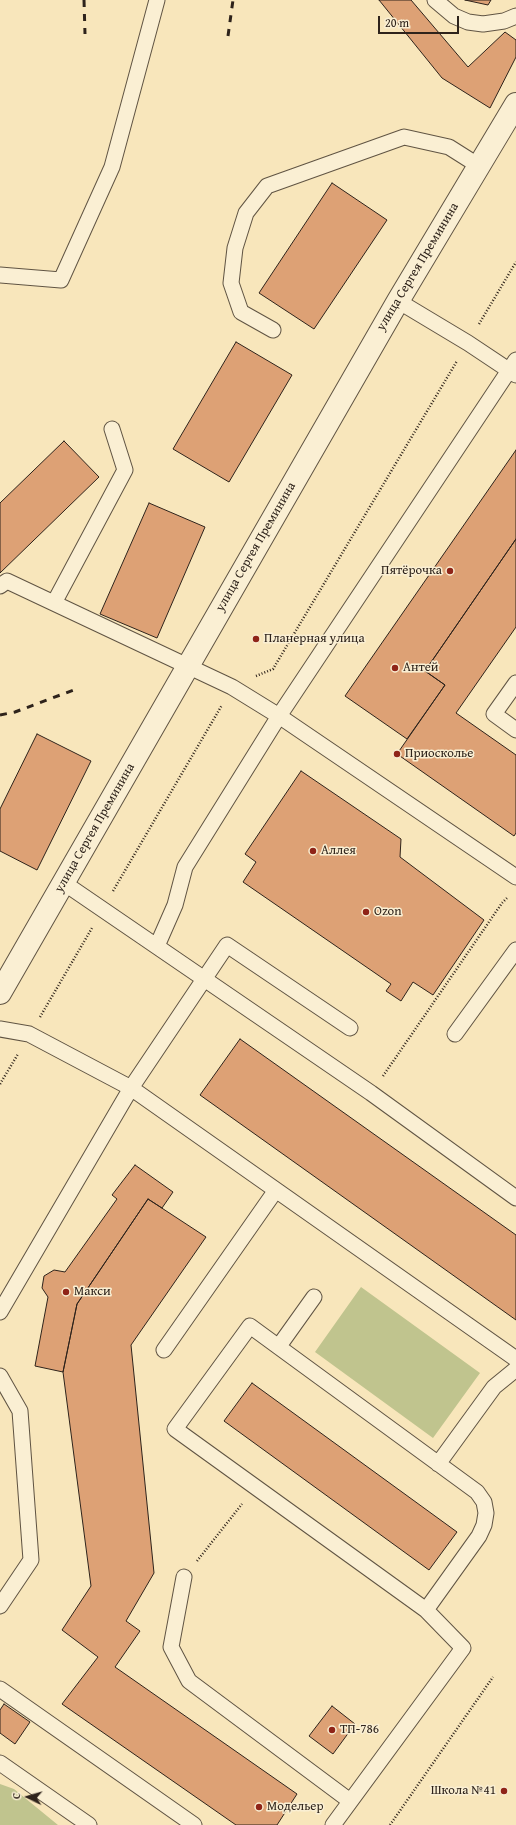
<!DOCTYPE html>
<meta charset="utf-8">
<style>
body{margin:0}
#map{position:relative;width:516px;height:1825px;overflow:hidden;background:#f8e6bb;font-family:"Gentium Book Plus",serif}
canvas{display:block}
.north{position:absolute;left:8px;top:1777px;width:40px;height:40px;-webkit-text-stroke:3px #faefd3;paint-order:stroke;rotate:275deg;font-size:11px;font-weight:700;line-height:16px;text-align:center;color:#2e231b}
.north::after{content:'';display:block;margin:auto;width:14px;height:18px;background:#2e231b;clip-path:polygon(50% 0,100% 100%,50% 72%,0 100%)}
.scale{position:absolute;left:378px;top:16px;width:81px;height:18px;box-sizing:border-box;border:2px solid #2e231b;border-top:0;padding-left:5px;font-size:12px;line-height:14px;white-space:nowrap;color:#2e231b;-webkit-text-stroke:3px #faefd3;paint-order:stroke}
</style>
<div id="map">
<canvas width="516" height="1825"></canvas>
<div class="north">С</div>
<div class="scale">20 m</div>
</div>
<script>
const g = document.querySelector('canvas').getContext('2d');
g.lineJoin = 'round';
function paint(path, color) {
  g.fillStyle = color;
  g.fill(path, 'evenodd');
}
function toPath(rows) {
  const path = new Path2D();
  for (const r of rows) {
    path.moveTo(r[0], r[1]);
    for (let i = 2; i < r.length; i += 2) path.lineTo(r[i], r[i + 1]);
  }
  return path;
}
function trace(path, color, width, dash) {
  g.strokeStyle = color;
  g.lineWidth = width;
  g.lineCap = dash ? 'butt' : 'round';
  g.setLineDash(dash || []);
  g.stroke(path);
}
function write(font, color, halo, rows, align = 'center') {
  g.font = font + ' "Gentium Book Plus",serif';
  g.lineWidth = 3;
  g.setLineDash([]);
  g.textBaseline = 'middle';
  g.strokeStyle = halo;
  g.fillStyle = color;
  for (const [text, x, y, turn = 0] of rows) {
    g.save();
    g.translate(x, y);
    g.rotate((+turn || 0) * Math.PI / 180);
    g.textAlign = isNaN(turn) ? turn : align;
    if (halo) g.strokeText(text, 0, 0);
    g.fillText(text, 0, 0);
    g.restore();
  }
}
paint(toPath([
 [361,1287,480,1373,433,1438,315,1352],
 [0,1784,14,1789,58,1825,0,1825]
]), '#c0c48e');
const building = toPath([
 [379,0,411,0,468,67,505,32,516,40,516,57,490,108,442,78,379,0],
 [465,0,491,0,488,5,465,0],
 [332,183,387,220,314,329,259,293,332,183],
 [236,342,292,375,229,482,173,449,236,342],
 [64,441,99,477,0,573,0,503,64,441],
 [516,450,516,539,425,671,445,685,407,739,345,696,516,450],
 [149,503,205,527,157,638,100,614,149,503],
 [516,539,516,627,456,713,516,755,516,833,514,836,397,754,445,685,425,671,516,539],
 [37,734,91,761,37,870,0,851,0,809,37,734],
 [301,771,401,839,400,857,484,920,433,995,413,982,401,1001,386,991,391,984,243,882,256,862,245,854,301,771],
 [240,1039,516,1235,516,1320,200,1095,240,1039],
 [135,1165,173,1192,162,1208,148,1199,77,1304,63,1372,35,1366,48,1297,42,1288,44,1276,54,1270,65,1272,117,1199,112,1195,135,1165],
 [148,1199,206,1237,131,1345,154,1573,126,1621,140,1631,115,1667,297,1794,277,1825,236,1825,62,1704,98,1657,62,1630,91,1586,63,1372,77,1304,148,1199],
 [252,1383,457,1532,429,1570,224,1421,252,1383],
 [4,1704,30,1722,15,1744,0,1733,0,1710,4,1704],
 [332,1706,355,1724,333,1754,309,1736,332,1706]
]);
paint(building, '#dda175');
trace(building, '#2e231b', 1);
const service = toPath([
 [435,0,454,16,468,22,483,24,504,21,516,16],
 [0,275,61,280,112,167,157,0],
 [398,301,468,343,516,375],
 [273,330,241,312,231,283,235,248,246,213,267,186,404,137,449,147,479,166],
 [0,586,7,581,232,687,279,716,516,877],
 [54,603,125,470,112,429],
 [516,683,494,714,516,730],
 [64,883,371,1093,516,1198],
 [157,946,175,905,185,867,279,716,516,360],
 [0,1029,29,1034,131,1088,516,1359],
 [455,1034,516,950],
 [0,1312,131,1088,227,945,350,1028],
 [279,1346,314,1297],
 [164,1350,276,1190],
 [0,1376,20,1411,31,1560,0,1606],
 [438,1464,494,1387,516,1369],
 [184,1577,171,1647,189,1681,350,1801],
 [0,1689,194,1825],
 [0,1763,89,1825],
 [333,1825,463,1648,426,1610,175,1429,250,1326,477,1492,484,1502,486,1513,484,1525,479,1536,426,1610]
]);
const tertiary = toPath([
 [0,993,398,301,516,104]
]);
trace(service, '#605443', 17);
trace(tertiary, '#605443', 24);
trace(toPath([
 [479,324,516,262],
 [256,676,273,669,457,361],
 [113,891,222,705],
 [40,1017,92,928],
 [383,1076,502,903,508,897],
 [0,1084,18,1054],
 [197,1561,242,1504],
 [390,1825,493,1677]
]), '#2e231b', 2.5, [1, 2]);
trace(service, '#faefd3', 15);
trace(tertiary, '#faefd3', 22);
trace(toPath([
 [84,0,85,34],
 [228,36,233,0],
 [0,715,15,712,79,688]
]), '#2e231b', 3, [7, 7]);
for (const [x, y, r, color] of [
 [450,571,4,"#8f2418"],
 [256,639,4,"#8f2418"],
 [395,668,4,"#8f2418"],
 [397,754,4,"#8f2418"],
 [313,851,4,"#8f2418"],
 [366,912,4,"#8f2418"],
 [66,1292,4,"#8f2418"],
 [332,1730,4,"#8f2418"],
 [504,1791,4,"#8f2418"],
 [259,1807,4,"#8f2418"]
]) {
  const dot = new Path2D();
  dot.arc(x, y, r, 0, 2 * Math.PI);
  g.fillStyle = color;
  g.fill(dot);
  trace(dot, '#faefd3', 1.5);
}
write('13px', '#2e231b', '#faefd3', [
 ["улица Сергея Преминина",418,267,-59],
 ["улица Сергея Преминина",256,547,-60],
 ["улица Сергея Преминина",95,828,-60]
]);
write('13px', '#2e231b', '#faefd3', [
 ["Пятёрочка",442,571,"right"],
 ["Планерная улица",264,639],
 ["Антей",403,668],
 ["Приосколье",405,754],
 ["Аллея",321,851],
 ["Ozon",374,912],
 ["Макси",74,1292],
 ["ТП-786",340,1730],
 ["Школа №41",496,1791,"right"],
 ["Модельер",267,1807]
], 'left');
</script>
